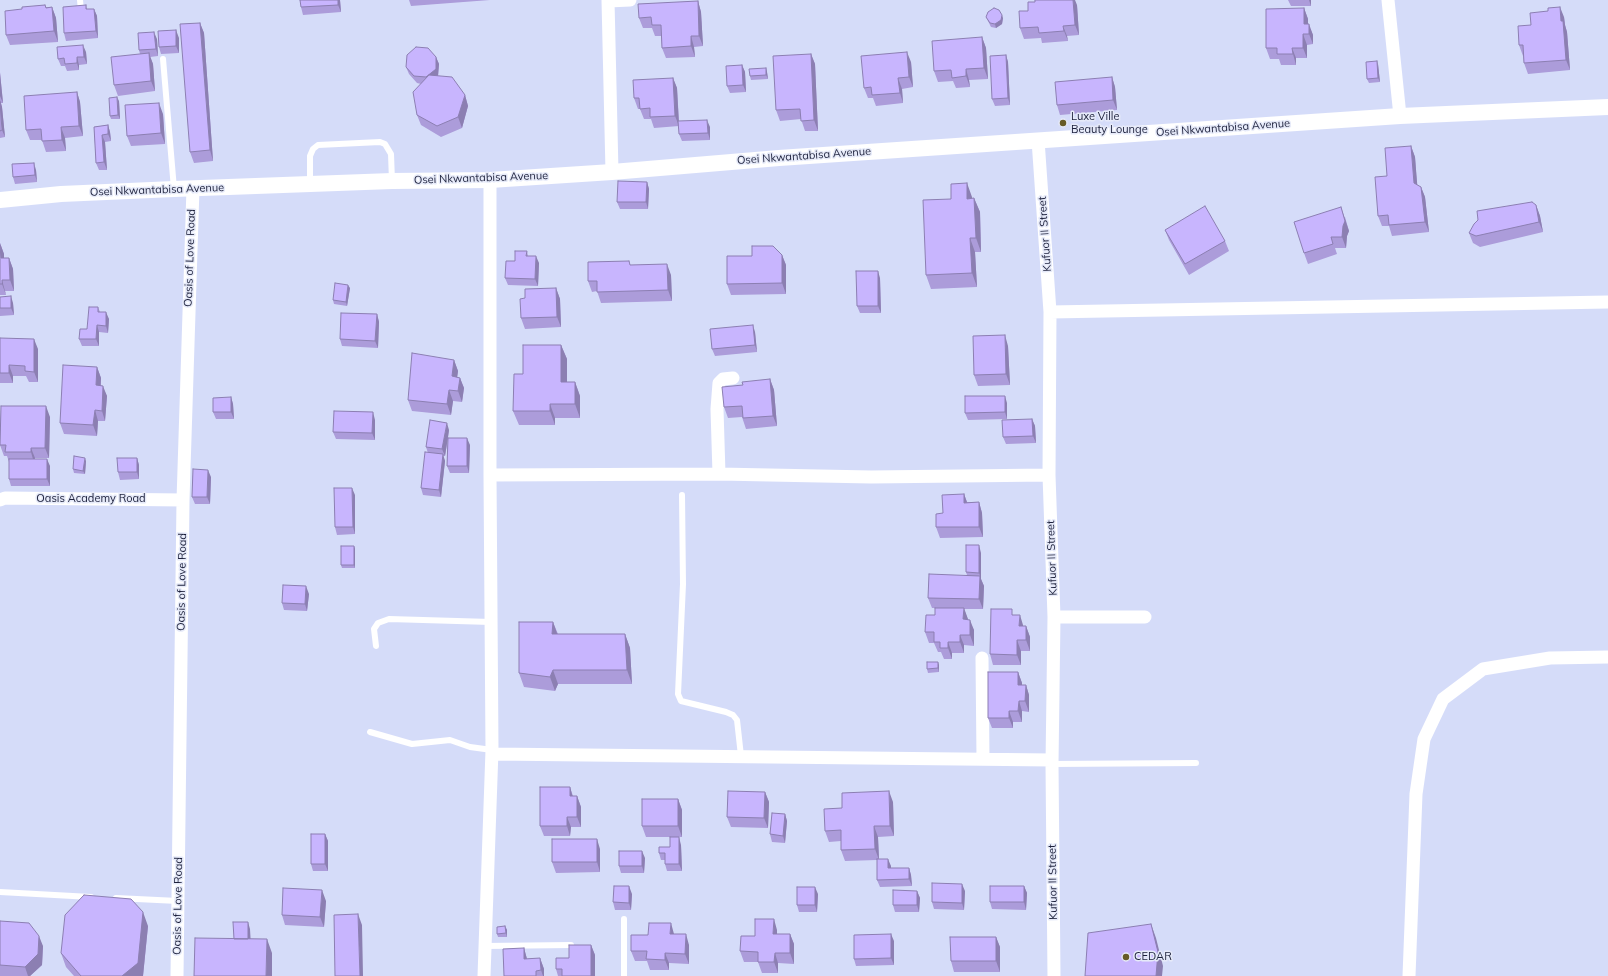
<!DOCTYPE html>
<style>
body{margin:0}
canvas{display:block;background:#d5dcf9}
</style>
<canvas width="1608" height="976"></canvas>
<script>
const g = document.querySelector('canvas').getContext('2d');
g.lineJoin = 'round';
function toPath(rows) {
  const path = new Path2D();
  for (const r of rows) {
    path.moveTo(r[0], r[1]);
    for (let i = 2; i < r.length; i += 2) path.lineTo(r[i], r[i + 1]);
  }
  return path;
}
function trace(path, color, width, dash) {
  g.strokeStyle = color;
  g.lineWidth = width;
  g.lineCap = dash ? 'butt' : 'round';
  g.setLineDash(dash || []);
  g.stroke(path);
}
function paint(path, color) {
  g.fillStyle = color;
  g.fill(path, 'evenodd');
}
function write(font, color, halo, rows, align = 'center') {
  g.font = font + ' Mulish,sans-serif';
  g.lineWidth = 3;
  g.setLineDash([]);
  g.textBaseline = 'middle';
  g.strokeStyle = halo;
  g.fillStyle = color;
  for (const [text, x, y, turn = 0] of rows) {
    g.save();
    g.translate(x, y);
    g.rotate((+turn || 0) * Math.PI / 180);
    g.textAlign = isNaN(turn) ? turn : align;
    if (halo) g.strokeText(text, 0, 0);
    g.fillText(text, 0, 0);
    g.restore();
  }
}
trace(toPath([
 [80,0,81,11],
 [163,59,174,189],
 [310,184,310,156,313,149,318,145,380,142,385,144,391,154,392,181],
 [682,495,683,584,678,694,681,701,726,712,733,715,737,720,741,756],
 [376,646,374,629,378,623,389,619,491,622],
 [370,732,412,744,450,740,470,747,492,750],
 [1052,764,1196,763],
 [0,892,91,897],
 [116,898,178,901],
 [485,946,571,945],
 [624,976,624,919]
]), '#fff', 6);
trace(toPath([
 [608,0,612,172],
 [1388,0,1400,116],
 [608,1,630,0],
 [1038,140,1050,312,1049,475,1054,617,1052,764,1054,976],
 [1050,312,1608,302],
 [719,474,717,409,719,383,723,379,733,378],
 [490,475,719,474,871,477,1049,475],
 [0,500,5,498,183,500],
 [1054,617,1145,617],
 [982,658,983,759],
 [492,754,1052,760],
 [177,976,183,500,193,188],
 [484,976,492,750,490,475,490,180],
 [1409,976,1416,794,1424,739,1443,699,1483,669,1550,658,1608,657]
]), '#fff', 13);
trace(toPath([
 [0,200,61,194,174,189,392,181,490,180,612,172,779,158,1400,116,1608,107]
]), '#fff', 16);
paint(toPath([
 [340,0,341,12,303,15,301,7],
 [409,0,490,0,411,6],
 [1288,0,1311,0,1311,6,1291,6],
 [698,1,701,12,703,46,694,47,695,57,666,58,662,48,661,36,655,36,652,28,643,28,639,18],
 [45,5,46,7,52,7,56,18,58,42,10,45,6,35,22,9],
 [86,5,87,9,94,9,97,16,98,38,66,41,64,33],
 [1077,5,1079,35,1067,36,1068,41,1042,43,1041,38,1024,39,1020,28,1028,11],
 [1304,8,1308,19,1308,24,1313,35,1313,44,1307,45,1307,58,1296,58,1296,65,1281,65,1279,59,1270,59,1266,48],
 [986,17,1003,18,1002,24,996,28,991,27],
 [1564,17,1565,25,1567,32,1570,70,1528,74,1524,63,1523,56,1519,45,1531,25],
 [200,23,204,33,213,161,194,163,190,152],
 [982,37,986,48,988,79,969,80,970,87,956,88,953,81,938,82,934,71],
 [179,38,179,53,161,54,159,47],
 [157,39,158,56,150,57,153,64,155,91,118,96,114,85,140,54,139,50],
 [86,52,87,64,79,65,79,70,67,71,65,66,61,66,58,59],
 [811,54,815,64,818,131,805,131,801,119,780,121,776,110],
 [1006,55,1008,62,1010,105,995,106,992,99],
 [436,57,439,64,438,76,465,95,468,106,462,128,441,137,421,125,417,115,421,84,417,83,409,74,406,67],
 [911,62,913,87,902,89,903,103,876,106,873,98,868,98,864,88],
 [1378,64,1380,82,1369,83,1367,79],
 [742,65,745,72,746,92,730,93,727,86],
 [766,68,767,72,768,79,751,80,750,76],
 [0,72,3,103,1,103,2,107,5,137,0,138],
 [1112,77,1115,87,1117,110,1060,115,1057,105],
 [673,78,677,88,679,121,710,127,710,140,682,141,679,134,679,126,654,128,651,119,644,119,640,109,638,109,634,98],
 [77,92,80,102,83,136,65,138,66,151,46,152,42,140,30,140,26,130],
 [119,101,120,119,111,119,110,116],
 [163,114,165,144,131,146,127,136],
 [108,125,110,132,111,141,105,142,107,170,99,170,96,163,94,127],
 [1411,146,1415,157,1417,185,1421,187,1425,197,1429,232,1392,236,1389,226,1382,226,1378,216,1387,176],
 [36,170,37,182,15,184,13,177],
 [647,182,649,189,648,209,620,209,617,202],
 [972,197,972,199,974,198,980,212,981,252,975,252,977,287,931,289,926,275,951,199],
 [1536,205,1540,216,1543,232,1480,247,1473,243,1469,233],
 [1345,217,1349,231,1347,236,1346,248,1335,248,1337,254,1308,264,1304,253],
 [1165,230,1225,241,1229,251,1189,275,1169,240],
 [0,243,4,254,4,258,9,258,13,269,14,291,5,291,6,295,0,295],
 [527,251,528,256,539,263,538,286,508,285,505,278,515,261],
 [782,255,786,265,786,294,731,295,727,284,752,256],
 [631,265,671,275,672,301,601,303,597,291,592,292,588,281],
 [880,278,881,313,860,313,857,306],
 [350,288,347,306,334,304,333,300],
 [556,288,560,299,561,327,525,329,521,318],
 [0,297,13,303,14,315,0,316],
 [98,307,100,312,109,319,108,333,99,332,99,346,82,346,79,339,87,329],
 [377,314,379,322,378,348,342,346,340,339],
 [755,332,757,352,715,356,712,349],
 [0,338,38,349,38,382,29,382,26,376,13,376,13,383,0,383],
 [561,345,567,359,567,382,575,382,580,396,580,418,555,418,555,425,519,425,513,411,523,374],
 [1008,346,1010,385,978,386,974,375],
 [454,360,458,371,457,377,460,378,464,388,462,402,453,401,451,415,412,411,408,400],
 [97,367,101,378,101,385,107,396,105,421,98,421,97,436,64,434,60,423],
 [770,379,774,390,777,426,746,429,742,417,728,418,724,407,743,385],
 [231,397,233,404,234,419,216,419,213,412],
 [1007,403,1007,419,968,420,965,413],
 [1,406,50,417,49,458,35,458,35,459,50,466,50,486,11,486,9,479,9,462,7,456,4,456,0,445],
 [1032,419,1035,426,1036,443,1006,444,1003,437],
 [375,420,375,440,336,439,333,432],
 [449,430,448,438,470,445,469,473,450,473,447,466,448,439,445,456,443,456,445,461,441,497,423,495,421,488,428,453,426,447],
 [137,458,139,465,139,479,120,480,118,472],
 [86,461,85,474,74,473,73,469],
 [211,477,210,504,195,504,192,497],
 [964,494,967,502,979,502,982,513,983,537,940,538,936,527,943,513],
 [355,495,355,534,337,535,335,527],
 [354,546,355,549,355,568,342,568,341,565],
 [981,553,981,579,984,586,983,609,964,609,968,620,974,630,974,646,964,645,964,653,952,653,952,659,944,659,941,652,938,652,934,643,929,643,925,632,935,615,935,608,932,608,928,598,967,575,966,572],
 [309,594,307,611,284,610,282,603],
 [1014,615,1023,626,1026,626,1030,637,1030,651,1021,651,1021,665,993,665,990,654],
 [553,622,558,634,625,634,630,648,632,684,558,684,555,691,524,687,519,673],
 [939,665,939,672,928,673,927,669],
 [1018,672,1022,683,1022,685,1026,685,1029,695,1029,712,1022,711,1022,722,1013,722,1013,728,992,728,988,718],
 [570,787,573,796,577,796,581,807,581,827,571,827,570,836,544,836,540,826],
 [765,792,769,802,768,828,731,827,727,817],
 [678,799,682,810,682,837,646,837,642,826],
 [893,802,894,836,878,837,879,859,891,866,891,868,909,868,911,875,912,886,880,887,877,880,877,860,845,861,841,850,841,841,829,842,825,831,842,808],
 [785,814,787,821,785,843,772,842,770,834],
 [325,834,328,841,328,871,313,871,311,864],
 [681,845,682,871,667,871,665,864,665,860,661,860,659,853,670,847],
 [600,849,600,872,556,873,552,862],
 [645,858,644,873,621,873,619,866],
 [1024,886,1027,893,1026,910,992,909,990,902],
 [917,891,920,898,919,912,895,912,893,905],
 [965,891,964,910,934,909,932,902],
 [632,894,631,910,615,910,613,902],
 [818,894,817,912,799,912,797,905],
 [326,901,324,927,285,925,282,915],
 [0,921,43,946,42,965,30,976,0,976],
 [148,926,143,976,74,976,66,967,61,953],
 [505,926,507,930,507,937,498,937,497,934],
 [777,930,777,934,790,934,794,944,794,964,778,963,778,973,762,973,758,962,744,962,740,951,755,936],
 [674,934,689,945,689,964,669,963,669,970,650,970,647,961,635,961,631,951,648,935],
 [996,937,1000,947,1000,972,954,972,951,961],
 [894,941,894,965,856,966,854,959],
 [591,945,595,955,595,976,558,976,556,969,569,958],
 [524,948,527,959,540,958,544,969,544,976,504,976]
]), '#ac9cda');
paint(toPath([
 [338,0,340,0,341,12,338,5],
 [1073,0,1075,0,1077,5,1079,35,1075,25],
 [1309,0,1311,0,1311,6],
 [698,1,701,12,703,46,699,36],
 [52,7,56,18,58,42,54,31],
 [1560,7,1564,17,1565,25,1567,32,1570,70,1566,60,1561,21],
 [1304,8,1308,19,1308,34,1304,24],
 [94,9,97,16,98,38,96,31],
 [1002,15,1003,18,1002,24,996,28,995,24],
 [200,23,204,33,213,161,210,150],
 [1309,24,1313,35,1313,44,1309,34],
 [1063,26,1067,36,1068,41,1064,31],
 [176,30,179,38,179,53,176,46],
 [154,32,157,39,158,56,156,49],
 [1303,34,1307,45,1307,58,1303,48],
 [691,36,694,47,695,57,691,46],
 [982,37,986,48,988,79,984,68],
 [83,45,86,52,87,64,84,57],
 [1292,48,1296,58,1296,65,1293,54],
 [907,52,911,62,913,87,909,77],
 [149,53,153,64,155,91,151,81],
 [811,54,815,64,818,131,814,120],
 [1006,55,1008,62,1010,105,1008,98],
 [77,57,79,65,79,70,77,63],
 [436,57,439,64,438,76,426,77],
 [1377,61,1378,64,1380,82,1378,78],
 [742,65,745,72,746,92,743,85],
 [766,68,767,72,768,79,766,75],
 [966,69,969,80,970,87,966,76],
 [0,72,0,73,3,103,0,96],
 [1112,77,1115,87,1117,110,1113,100],
 [673,78,677,88,679,126,675,116],
 [898,78,902,89,903,103,900,93],
 [77,92,80,102,83,136,79,126],
 [465,95,468,106,462,128,458,117],
 [117,97,119,101,120,119,118,115],
 [0,100,2,107,5,137,2,130],
 [159,103,163,114,165,144,161,133],
 [707,120,710,127,710,140,708,133],
 [108,125,110,132,111,141,108,134],
 [61,127,65,138,66,151,62,140],
 [102,135,105,142,107,170,104,162],
 [1411,146,1415,157,1418,194,1414,183],
 [34,163,36,170,37,182,35,175],
 [647,182,649,189,648,209,646,202],
 [967,183,972,197,972,213,967,199],
 [1421,187,1425,197,1429,232,1425,222],
 [974,198,980,212,981,252,976,238],
 [1536,205,1540,216,1543,232,1539,222],
 [1341,207,1349,231,1347,236,1346,248,1342,237],
 [970,238,975,252,977,287,972,273],
 [0,243,4,254,4,269,1,258],
 [782,255,786,265,786,294,782,283],
 [536,256,539,263,538,286,535,279],
 [9,258,13,269,14,291,10,280],
 [667,264,671,275,672,301,668,290],
 [878,271,880,278,881,313,878,306],
 [2,280,5,291,6,295,2,284],
 [348,285,350,288,347,306,346,302],
 [556,288,560,299,561,327,557,317],
 [11,296,13,303,14,315,11,308],
 [106,312,109,319,108,333,106,326],
 [377,314,379,322,378,348,375,341],
 [97,325,99,332,99,346,96,339],
 [753,325,755,332,757,352,755,345],
 [1005,335,1008,346,1010,385,1006,374],
 [34,339,38,349,38,382,34,372],
 [561,345,567,359,567,396,561,382],
 [454,360,458,371,456,386,452,376],
 [9,365,13,376,13,383,9,373],
 [97,367,101,378,100,396,96,385],
 [460,378,464,388,462,402,458,391],
 [770,379,774,390,777,426,773,416],
 [575,382,580,396,580,418,575,404],
 [103,386,107,396,105,421,102,411],
 [449,390,453,401,451,415,447,404],
 [1005,396,1007,403,1007,419,1005,412],
 [231,397,233,404,234,419,231,412],
 [550,404,555,418,555,425,550,411],
 [46,406,50,417,49,458,45,448],
 [95,410,98,421,97,436,93,425],
 [373,412,375,420,375,440,372,433],
 [1032,419,1035,426,1036,443,1033,436],
 [447,423,449,430,445,456,442,449],
 [467,438,470,445,469,473,467,466],
 [31,448,35,458,34,463,31,452],
 [443,454,445,461,441,497,439,490],
 [85,458,86,461,85,474,83,471],
 [137,458,139,465,139,479,137,472],
 [47,459,50,466,50,486,47,479],
 [208,470,211,477,210,504,207,497],
 [352,488,355,495,355,534,353,527],
 [964,494,968,505,964,503],
 [979,502,982,513,983,537,979,527],
 [979,545,981,553,981,579,984,586,983,609,979,599,980,576,979,573],
 [354,546,355,549,355,568,354,565],
 [306,586,309,594,307,611,305,604],
 [964,608,968,619,967,630,963,619],
 [1020,615,1023,625,1023,636,1019,626],
 [970,620,974,630,974,646,970,635],
 [553,622,558,636,552,634],
 [1026,626,1030,637,1030,651,1026,640],
 [625,634,630,648,632,684,627,670],
 [960,635,964,645,964,653,960,642],
 [1017,640,1021,651,1021,665,1017,655],
 [948,642,952,653,952,659,948,648],
 [938,662,939,665,939,672,938,668],
 [553,670,558,684,555,691,550,677],
 [1018,672,1022,683,1022,695,1018,685],
 [1026,685,1029,695,1029,712,1025,701],
 [1019,701,1022,711,1022,722,1018,711],
 [1009,711,1013,722,1013,728,1009,718],
 [570,787,573,798,570,796],
 [889,791,893,802,894,836,890,826],
 [765,792,769,802,768,828,764,818],
 [577,796,581,807,581,827,577,817],
 [678,799,682,810,682,837,678,826],
 [785,814,787,821,785,843,783,836],
 [567,817,571,827,570,836,567,826],
 [874,826,878,837,879,860,875,849],
 [325,834,328,841,328,871,325,864],
 [679,837,681,845,682,871,679,864],
 [597,839,600,849,600,872,597,862],
 [642,851,645,858,644,873,642,866],
 [888,859,891,866,891,875,888,868],
 [909,868,911,875,912,886,909,879],
 [962,884,965,891,964,910,962,903],
 [629,886,632,894,631,910,629,903],
 [1024,886,1027,893,1026,910,1024,902],
 [815,887,818,894,817,912,815,905],
 [322,890,326,901,324,927,320,917],
 [917,891,920,898,919,912,917,905],
 [143,912,148,926,143,976,122,976],
 [358,914,362,925,363,976,360,976],
 [774,919,777,930,777,944,773,934],
 [248,922,250,929,251,946,248,939],
 [671,923,674,934,670,934],
 [1151,924,1156,938,1163,966,1162,976,1156,976],
 [505,926,507,930,507,937,506,933],
 [686,934,689,945,689,964,685,954],
 [790,934,794,944,794,964,790,953],
 [891,934,894,941,894,965,891,958],
 [39,936,43,946,42,965,30,976,28,976,25,967],
 [996,937,1000,947,1000,972,996,961],
 [267,939,272,953,272,976,266,976],
 [591,945,595,955,595,976,591,976],
 [524,948,527,959,524,959],
 [665,953,669,963,669,970,665,960],
 [775,953,778,963,778,973,774,962],
 [540,958,544,969,544,976,543,976,541,970]
]), '#8c7fb2');
const building = toPath([
 [300,0,338,0,338,5,301,7,300,0],
 [1035,0,1073,0,1075,25,1063,26,1064,31,1039,33,1038,27,1020,28,1019,11,1028,11,1028,2,1035,2,1035,0],
 [698,1,699,36,691,36,691,46,662,48,661,25,652,25,651,17,639,18,638,4,698,1],
 [45,5,46,8,52,7,54,31,6,35,5,11,22,9,22,7,45,5],
 [86,5,86,9,94,9,96,31,64,33,63,7,86,5],
 [1560,7,1561,21,1563,21,1566,60,1524,63,1523,45,1519,45,1518,26,1531,25,1530,13,1548,11,1548,8,1560,7],
 [994,8,999,10,1002,15,1001,20,995,24,990,23,986,17,988,12,994,8],
 [1304,8,1304,24,1309,24,1309,34,1303,34,1303,48,1292,48,1293,54,1277,54,1277,48,1266,48,1266,9,1304,8],
 [200,23,210,150,190,152,180,24,200,23],
 [176,30,176,46,159,47,158,31,176,30],
 [154,32,156,49,139,50,138,33,154,32],
 [982,37,984,68,966,69,966,76,952,78,951,70,934,71,932,41,982,37],
 [83,45,84,57,77,57,77,63,65,64,64,58,58,59,57,47,83,45],
 [416,47,428,48,436,57,436,69,426,77,414,76,406,67,407,55,416,47],
 [907,52,909,77,898,78,900,93,872,95,871,87,864,88,861,56,907,52],
 [149,53,151,81,114,85,111,57,149,53],
 [811,54,814,120,801,121,800,109,776,110,773,56,811,54],
 [1006,55,1008,98,992,99,990,56,1006,55],
 [1377,61,1378,78,1367,79,1366,62,1377,61],
 [742,65,743,85,727,86,726,66,742,65],
 [766,68,766,75,750,76,749,69,766,68],
 [429,75,452,77,465,95,458,117,437,126,417,115,413,92,429,75],
 [1112,77,1113,100,1057,105,1055,82,1112,77],
 [673,78,675,116,650,117,650,108,640,109,639,98,634,98,633,80,673,78],
 [77,92,79,126,61,127,62,140,42,141,41,129,26,130,24,96,77,92],
 [117,97,118,115,110,116,109,98,117,97],
 [0,102,2,130,0,131,0,102],
 [159,103,161,133,127,136,125,105,159,103],
 [707,120,708,133,679,134,678,121,707,120],
 [108,125,108,134,102,135,104,162,96,163,94,127,108,125],
 [1411,146,1414,183,1421,187,1425,222,1389,225,1388,215,1378,216,1375,177,1387,176,1385,148,1411,146],
 [34,163,35,175,13,177,12,164,34,163],
 [618,181,647,182,646,202,617,202,618,181],
 [967,183,967,199,974,198,976,238,970,238,972,273,926,275,923,200,951,199,951,184,967,183],
 [1532,202,1536,205,1539,222,1476,236,1469,233,1474,224,1478,220,1477,211,1532,202],
 [1205,206,1225,241,1185,264,1165,230,1205,206],
 [1341,207,1345,221,1343,226,1342,237,1331,237,1333,244,1304,253,1294,222,1341,207],
 [0,246,1,258,9,258,10,280,2,280,2,284,0,284,0,246],
 [752,246,773,246,782,255,782,283,727,284,727,256,752,256,752,246],
 [515,251,527,251,526,256,536,256,535,279,505,278,506,261,515,261,515,251],
 [629,261,630,265,667,264,668,290,597,292,597,281,588,281,588,262,629,261],
 [856,271,878,271,878,306,857,306,856,271],
 [335,283,348,285,346,302,333,300,335,283],
 [556,288,557,317,521,318,520,299,525,298,525,289,556,288],
 [11,296,11,308,0,308,0,297,11,296],
 [89,307,98,307,98,312,106,312,106,326,97,325,96,339,79,339,80,329,87,329,89,307],
 [341,313,377,314,375,341,340,339,341,313],
 [753,325,755,345,712,349,710,329,753,325],
 [1005,335,1006,374,974,375,973,336,1005,335],
 [0,338,34,339,34,372,25,371,25,366,9,365,9,373,0,373,0,338],
 [523,345,561,345,561,382,575,382,575,404,550,404,550,411,513,411,514,374,523,374,523,345],
 [412,353,454,360,452,376,460,378,458,391,449,390,447,404,408,400,412,353],
 [63,365,97,367,96,385,103,386,102,411,95,410,93,425,60,423,63,365],
 [770,379,773,416,743,418,742,406,724,407,722,387,743,385,742,382,770,379],
 [965,396,1005,396,1005,412,965,413,965,396],
 [231,397,231,412,213,412,213,398,231,397],
 [1,406,46,406,45,448,31,448,31,452,5,452,6,445,0,445,1,406],
 [334,411,373,412,372,433,333,432,334,411],
 [1032,419,1033,436,1003,437,1002,420,1032,419],
 [430,420,447,423,442,449,426,447,430,420],
 [448,438,467,438,467,466,447,466,448,438],
 [425,452,443,454,439,490,421,488,425,452],
 [74,456,85,458,83,471,73,469,74,456],
 [117,458,137,458,137,472,118,472,117,458],
 [9,459,47,459,47,479,9,479,9,459],
 [193,469,208,470,207,497,192,497,193,469],
 [334,488,352,488,353,527,335,527,334,488],
 [964,494,964,503,979,502,979,527,936,527,936,514,943,513,942,495,964,494],
 [966,545,979,545,979,573,966,572,966,545],
 [341,546,354,546,354,565,341,565,341,546],
 [929,574,980,576,979,599,928,598,929,574],
 [283,585,306,586,305,604,282,603,283,585],
 [935,608,964,608,963,619,970,620,970,635,960,635,960,642,948,642,948,648,940,648,940,642,934,642,934,632,925,632,926,615,935,615,935,608],
 [991,609,1012,609,1012,615,1020,615,1019,626,1026,626,1026,640,1017,640,1017,655,990,654,991,609],
 [519,622,553,622,552,634,625,634,627,670,553,670,550,677,519,673,519,622],
 [927,662,938,662,938,668,927,669,927,662],
 [988,672,1018,672,1018,685,1026,685,1025,701,1019,701,1018,711,1009,711,1009,718,988,718,988,672],
 [540,787,570,787,570,796,577,796,577,817,567,817,567,826,540,826,540,787],
 [728,791,765,792,764,818,727,817,728,791],
 [889,791,890,826,874,826,875,849,841,850,841,830,825,831,824,809,842,808,842,793,889,791],
 [642,799,678,799,678,826,642,826,642,799],
 [772,813,785,814,783,836,770,834,772,813],
 [311,834,325,834,325,864,311,864,311,834],
 [670,837,679,837,679,864,665,864,665,853,659,853,659,847,670,847,670,837],
 [552,839,597,839,597,862,552,862,552,839],
 [619,851,642,851,642,866,619,866,619,851],
 [877,859,888,859,888,868,909,868,909,879,877,880,877,859],
 [932,883,962,884,962,903,932,902,932,883],
 [614,886,629,886,629,903,613,902,614,886],
 [990,886,1024,886,1024,902,990,902,990,886],
 [797,887,815,887,815,905,797,905,797,887],
 [283,888,322,890,320,917,282,915,283,888],
 [893,890,917,891,917,905,893,905,893,890],
 [84,895,131,899,143,912,138,963,122,976,81,976,61,953,65,915,84,895],
 [358,914,360,976,335,976,334,915,358,914],
 [755,919,774,919,773,934,790,934,790,953,775,953,774,962,758,962,758,952,740,951,741,936,755,936,755,919],
 [0,921,29,923,39,936,38,954,25,967,0,965,0,921],
 [233,922,248,922,248,939,234,939,233,922],
 [649,923,671,923,670,934,686,934,685,954,665,953,665,960,646,959,647,951,631,951,631,935,648,935,649,923],
 [1151,924,1158,952,1156,976,1085,976,1088,933,1151,924],
 [505,926,506,933,497,934,497,927,505,926],
 [891,934,891,958,854,959,854,935,891,934],
 [950,937,996,937,996,961,951,961,950,937],
 [195,938,267,939,266,976,194,976,195,938],
 [569,945,591,945,591,976,562,976,562,969,556,969,556,958,569,958,569,945],
 [524,948,524,959,540,958,541,970,536,971,536,976,504,976,503,949,524,948]
]);
paint(building, '#c8b5fe');
trace(building, '#8c7fb2', 1);
for (const [x, y, r, color] of [
 [1063,123,4,"#665a27"],
 [1126,957,4,"#665a27"]
]) {
  const dot = new Path2D();
  dot.arc(x, y, r, 0, 2 * Math.PI);
  g.fillStyle = color;
  g.fill(dot);
  trace(dot, '#e6eaf9', 1.5);
}
write('11px', '#1c203b', '#e6eaf9', [
 ["Luxe Ville",1071,117],
 ["Beauty Lounge",1071,130],
 ["CEDAR",1134,957]
], 'left');
write('11px', '#1c203b', '#e6eaf9', [
 ["Osei Nkwantabisa Avenue",1223,128,-4],
 ["Osei Nkwantabisa Avenue",804,156,-4],
 ["Osei Nkwantabisa Avenue",481,178,-2],
 ["Osei Nkwantabisa Avenue",157,190,-2],
 ["Kufuor II Street",1045,234,-94],
 ["Oasis of Love Road",190,258,-88],
 ["Oasis Academy Road",91,499],
 ["Kufuor II Street",1052,558,-92],
 ["Oasis of Love Road",182,582,-89],
 ["Kufuor II Street",1053,882,-91],
 ["Oasis of Love Road",178,906,-89]
]);
</script>
